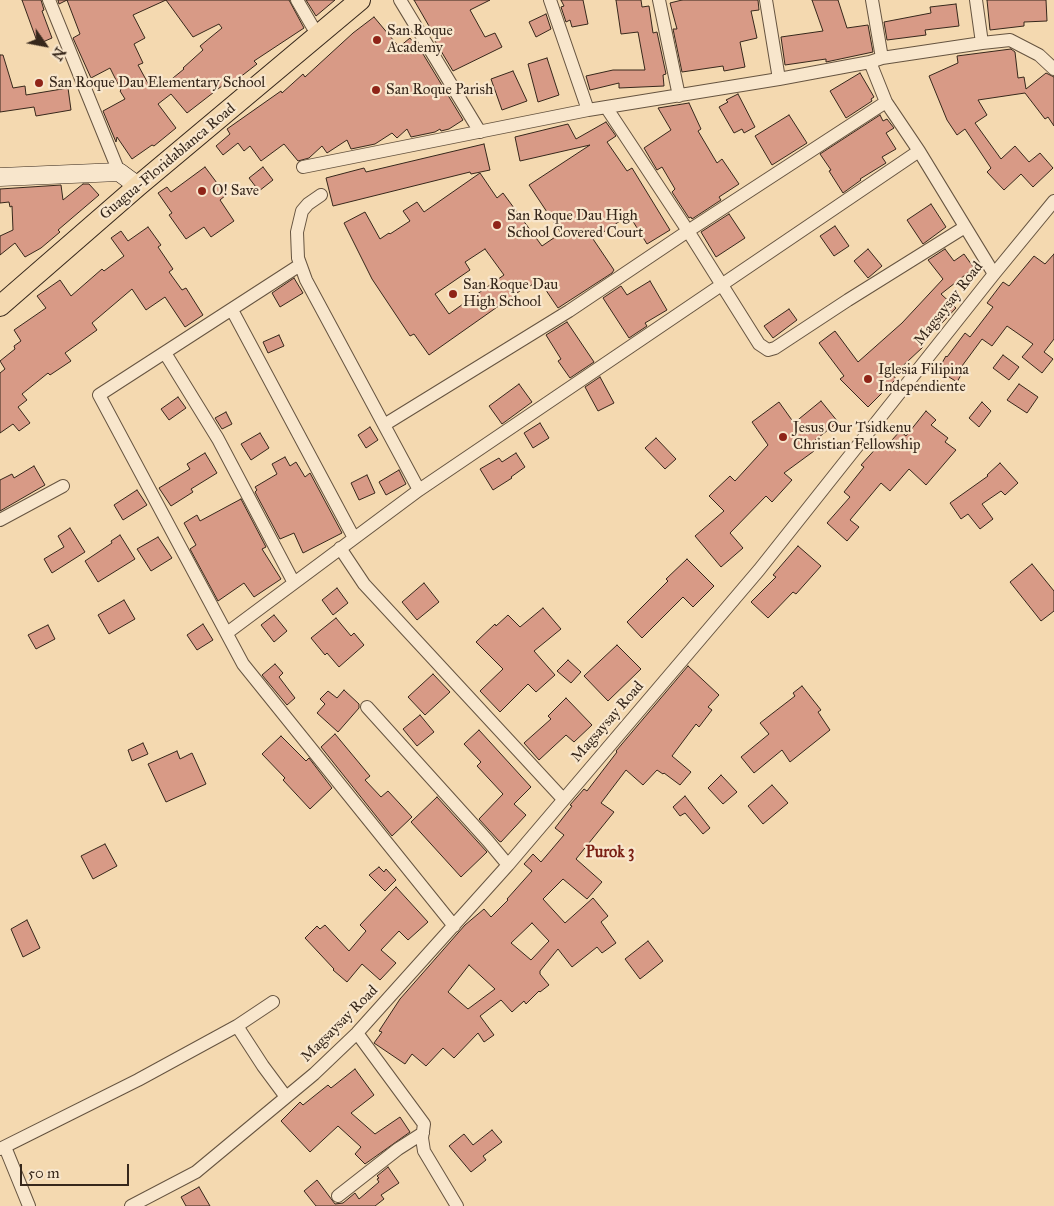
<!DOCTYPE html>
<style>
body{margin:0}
#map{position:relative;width:1054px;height:1206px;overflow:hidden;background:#f4d9b0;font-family:"IM FELL Great Primer",serif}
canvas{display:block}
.north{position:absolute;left:20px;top:20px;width:50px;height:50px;-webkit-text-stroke:4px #f8e6cc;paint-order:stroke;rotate:123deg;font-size:14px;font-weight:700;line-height:20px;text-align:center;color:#36271b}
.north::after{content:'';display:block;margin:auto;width:18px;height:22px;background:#36271b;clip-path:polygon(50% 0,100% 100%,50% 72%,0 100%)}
.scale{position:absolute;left:20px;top:1164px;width:109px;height:22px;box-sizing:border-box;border:2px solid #36271b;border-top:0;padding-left:6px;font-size:15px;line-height:18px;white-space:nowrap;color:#36271b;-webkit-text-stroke:4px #f8e6cc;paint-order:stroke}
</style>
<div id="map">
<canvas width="1054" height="1206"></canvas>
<div class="north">N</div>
<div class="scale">50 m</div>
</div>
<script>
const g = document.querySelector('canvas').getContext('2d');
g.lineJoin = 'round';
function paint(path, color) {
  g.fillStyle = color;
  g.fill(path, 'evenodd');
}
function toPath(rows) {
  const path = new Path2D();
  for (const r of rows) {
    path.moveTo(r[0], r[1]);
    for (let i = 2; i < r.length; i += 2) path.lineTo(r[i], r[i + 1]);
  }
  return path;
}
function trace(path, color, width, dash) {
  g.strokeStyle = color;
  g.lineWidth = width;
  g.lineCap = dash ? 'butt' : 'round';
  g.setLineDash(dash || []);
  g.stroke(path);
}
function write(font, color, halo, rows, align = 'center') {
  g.font = font + ' "IM FELL Great Primer",serif';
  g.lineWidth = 4.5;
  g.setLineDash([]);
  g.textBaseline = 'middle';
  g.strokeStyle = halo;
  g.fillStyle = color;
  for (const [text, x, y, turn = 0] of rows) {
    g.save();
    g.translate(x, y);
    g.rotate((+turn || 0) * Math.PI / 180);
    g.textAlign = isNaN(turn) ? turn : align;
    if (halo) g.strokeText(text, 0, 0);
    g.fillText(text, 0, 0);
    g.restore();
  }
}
const building = toPath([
 [22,0,41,0,44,10,42,11,52,38,38,44,22,0],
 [58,0,289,0,304,28,254,61,257,64,230,85,227,82,187,113,171,94,158,104,176,128,154,146,152,145,132,159,117,137,116,142,103,111,125,99,120,91,121,90,110,68,91,78,73,38,80,34,67,0,59,4,58,0],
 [166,0,193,37,219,24,222,28,200,46,203,50,183,68,184,69,162,87,158,81,150,87,138,65,143,63,134,44,145,38,133,15,166,0],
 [306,0,335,0,316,16,306,0],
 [414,0,490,0,470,10,485,37,495,33,502,47,453,71,435,41,437,40,414,0],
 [561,0,583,0,588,24,572,27,570,20,566,22,561,7,564,6,561,0],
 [616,0,641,0,642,7,649,6,653,33,657,32,666,74,663,75,664,86,619,88,619,83,590,90,586,76,613,70,645,70,638,32,621,34,616,0],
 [682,0,758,0,759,10,751,11,757,38,740,42,745,67,724,71,723,66,682,72,673,29,677,29,670,3,682,0],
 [812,0,838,0,847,28,868,25,873,52,826,62,826,59,785,65,781,37,823,31,812,0],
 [987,0,1046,0,1047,21,1024,22,1024,26,990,30,987,0],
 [956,4,959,26,925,30,926,35,887,40,884,22,931,13,930,7,956,4],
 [546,14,551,29,536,37,529,22,546,14],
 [374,17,399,47,410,38,419,50,420,49,463,120,449,129,441,131,440,129,435,132,411,137,407,129,397,138,392,133,375,144,351,149,347,140,327,153,322,146,309,158,298,161,284,144,261,161,250,146,244,151,238,143,223,155,216,146,230,134,227,129,281,91,282,93,303,74,305,77,353,33,374,17],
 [1011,49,1015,52,1018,78,1024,77,1026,89,1046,73,1054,77,1054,126,1048,117,1045,119,1025,93,978,100,987,115,975,123,1001,159,1015,146,1029,162,1040,153,1053,168,1033,187,1021,174,1004,190,987,172,991,168,965,129,957,135,947,120,929,76,958,63,957,56,1011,49],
 [0,55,3,55,13,88,25,86,26,95,68,88,71,110,36,116,34,107,0,112,0,55],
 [547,58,559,95,538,102,528,64,547,58],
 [513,71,527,101,502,110,491,79,513,71],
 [860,73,874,97,871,99,872,101,846,118,830,91,860,73],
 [738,94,755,127,744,133,742,129,734,133,719,107,728,102,726,100,738,94],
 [689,103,701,129,698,131,717,163,722,159,739,184,719,197,721,200,692,219,691,217,689,218,672,192,675,189,662,167,657,170,644,148,671,130,658,108,689,103],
 [789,115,807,143,772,165,755,136,789,115],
 [880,115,883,121,887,119,894,128,886,133,896,149,882,157,886,163,860,179,861,180,843,193,829,171,831,170,820,154,880,115],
 [606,122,616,136,607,142,627,171,632,168,670,230,647,244,629,215,593,239,614,270,612,273,558,308,539,280,527,288,527,286,429,355,414,334,410,336,372,279,344,223,365,212,380,239,389,233,390,234,410,221,403,211,417,202,424,212,480,173,497,198,503,193,542,246,561,233,529,185,590,145,520,161,515,137,568,124,576,139,606,122],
 [485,249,504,275,449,314,435,294,470,270,465,262,485,249],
 [484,144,490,170,471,174,470,172,333,206,326,178,364,168,366,172,484,144],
 [205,167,226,195,220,200,234,221,211,237,204,227,186,239,169,215,172,213,158,193,167,187,171,192,205,167],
 [263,167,273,180,259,191,249,178,263,167],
 [83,184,89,184,99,195,58,230,60,232,41,248,25,257,15,243,0,255,0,236,13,230,12,206,10,207,9,202,0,203,0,189,61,185,63,200,83,184],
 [931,204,946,227,923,244,907,220,931,204],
 [729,214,745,238,716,257,701,232,729,214],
 [835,226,849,246,834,256,820,236,835,226],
 [148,227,161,245,158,247,173,269,169,272,182,290,186,288,203,315,185,327,165,297,146,310,132,289,92,323,97,330,65,353,71,361,50,375,48,373,22,394,27,400,18,407,30,423,19,431,13,424,0,433,0,373,5,369,0,361,15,349,14,346,21,341,14,330,46,308,37,296,60,280,71,296,102,269,104,271,124,256,111,238,121,231,128,241,148,227],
 [868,249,882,266,868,278,854,261,868,249],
 [945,249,954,261,964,254,974,268,941,294,956,308,941,324,938,322,918,341,923,347,893,375,896,379,868,407,840,379,844,376,819,343,835,331,858,362,902,323,943,279,928,260,945,249],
 [1054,254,1054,339,1044,352,1053,359,1042,373,1022,357,1033,344,1007,326,992,346,982,339,962,366,965,368,957,382,938,370,946,356,947,357,965,333,970,337,993,307,987,303,1003,282,1009,286,1034,256,1045,264,1054,254],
 [294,278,303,293,280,307,272,293,294,278],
 [650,281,667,310,645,323,647,326,629,338,603,298,621,286,627,295,650,281],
 [789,309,797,320,773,338,764,326,789,309],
 [567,322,594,362,570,378,558,361,561,359,546,335,567,322],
 [279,335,284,346,268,353,263,342,279,335],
 [1003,355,1019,367,1009,380,993,368,1003,355],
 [600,377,614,403,598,411,585,387,600,377],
 [519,384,532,402,502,424,489,406,519,384],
 [1019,384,1038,397,1027,413,1007,400,1019,384],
 [178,397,186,408,169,420,161,409,178,397],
 [821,401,838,422,809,445,814,451,784,473,792,480,772,502,766,496,730,533,743,548,721,567,695,536,724,511,709,496,730,476,735,481,768,445,752,422,779,402,794,423,821,401],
 [982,402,991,411,979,427,969,418,982,402],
 [926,411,936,420,931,425,948,438,945,442,956,450,926,485,909,469,890,491,881,483,850,520,859,527,847,541,827,523,850,497,844,492,864,467,861,465,879,445,884,449,900,431,906,436,926,411],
 [226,412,232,424,222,429,215,418,226,412],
 [540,423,549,438,533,448,524,433,540,423],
 [370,427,378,440,366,448,358,435,370,427],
 [260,433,269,448,251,460,241,444,260,433],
 [656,438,676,459,665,469,645,448,656,438],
 [205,453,217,473,191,489,193,492,171,506,159,488,190,469,187,464,205,453],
 [516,453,525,467,511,477,512,478,493,490,480,469,499,458,502,462,516,453],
 [285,457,290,466,296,462,305,477,310,473,342,533,303,553,294,533,280,539,255,492,257,490,255,487,277,474,272,464,285,457],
 [1000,463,1018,483,1005,495,1001,491,982,504,993,519,980,529,968,514,961,519,950,503,988,476,987,475,1000,463],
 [34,466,45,485,0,511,0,480,12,474,14,478,34,466],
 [399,470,406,484,386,495,379,482,399,470],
 [367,475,375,493,359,500,351,483,367,475],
 [137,490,147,505,123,520,114,505,137,490],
 [241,499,266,547,262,549,281,579,254,597,244,583,218,601,190,549,196,545,184,523,197,515,200,521,241,499],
 [70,528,85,552,52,573,44,559,64,547,58,536,70,528],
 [120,535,135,559,98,582,85,561,112,543,111,541,120,535],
 [158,537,172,558,151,571,137,549,158,537],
 [798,546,821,566,796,594,793,592,768,618,751,602,776,577,773,575,798,546],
 [687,559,714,586,693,607,683,597,642,638,627,622,668,581,666,579,687,559],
 [1032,564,1054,591,1054,611,1041,621,1010,582,1032,564],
 [424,583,439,602,417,620,402,602,424,583],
 [337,588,348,603,333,615,322,600,337,588],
 [124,600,135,619,109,634,98,615,124,600],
 [543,608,561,629,534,651,555,675,536,692,528,684,500,712,480,691,503,669,476,642,495,624,496,626,508,615,520,627,543,608],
 [274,615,287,631,274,642,261,625,274,615],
 [336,618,351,636,354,633,364,645,339,667,327,653,325,655,311,638,336,618],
 [203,624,213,640,197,650,187,635,203,624],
 [48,625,55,639,36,649,28,635,48,625],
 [617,645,641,669,608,701,584,676,617,645],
 [568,660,581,672,571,683,557,671,568,660],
 [275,664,283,673,279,677,295,698,287,705,262,675,275,664],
 [688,666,719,695,708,707,712,710,699,727,696,724,672,756,691,772,680,785,664,773,663,774,657,770,643,785,626,770,601,803,614,812,576,859,602,882,587,899,563,879,543,899,565,923,593,898,608,916,601,922,616,943,602,953,597,947,572,967,558,949,540,971,540,974,549,985,540,992,539,991,526,1004,524,1001,512,1012,501,1000,480,1016,494,1035,484,1042,478,1033,454,1058,443,1048,426,1066,412,1054,405,1064,374,1043,382,1032,379,1031,400,999,465,925,484,909,491,917,508,900,507,899,532,871,524,864,533,854,541,862,564,835,555,828,572,806,570,805,584,789,587,791,617,752,616,751,688,666],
 [532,923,549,941,531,960,511,943,532,923],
 [469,965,495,989,468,1009,448,992,469,965],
 [433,674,450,692,425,715,408,697,433,674],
 [802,686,821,710,818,712,830,730,790,762,782,750,754,773,741,757,769,734,760,723,795,696,793,693,802,686],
 [344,690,359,704,359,708,338,732,317,713,325,704,320,699,328,691,337,698,344,690],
 [566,698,592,725,574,742,566,735,539,760,524,743,551,719,548,716,566,698],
 [420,715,434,732,417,746,403,729,420,715],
 [479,730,531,787,514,804,526,815,501,842,499,841,479,819,503,794,477,766,481,762,464,744,479,730],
 [335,734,370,776,365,780,381,797,388,791,412,817,392,836,321,747,335,734],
 [281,736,306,761,309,758,332,788,310,809,283,780,285,778,262,754,281,736],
 [143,743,148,754,132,761,128,750,143,743],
 [177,751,180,759,192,753,206,784,166,802,148,764,177,751],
 [721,775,737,792,723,804,708,788,721,775],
 [772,785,788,803,763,824,748,806,772,785],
 [685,796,710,828,703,834,685,813,680,816,673,807,685,796],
 [437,797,487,852,461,877,411,822,437,797],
 [105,844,117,866,93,879,81,856,105,844],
 [379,867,384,872,386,869,396,880,385,891,369,875,379,867],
 [396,887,428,922,408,940,399,931,381,950,396,963,380,980,362,964,347,982,333,970,334,969,305,938,317,926,320,929,325,925,349,951,366,931,360,925,396,887],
 [27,920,40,948,23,957,11,929,27,920],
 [648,941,663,961,640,979,625,959,648,941],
 [355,1069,374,1095,351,1113,375,1134,400,1117,410,1132,365,1164,355,1154,361,1147,338,1126,310,1152,281,1121,300,1102,303,1105,328,1085,331,1088,355,1069],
 [492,1130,502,1142,483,1156,486,1160,471,1172,449,1146,464,1134,473,1145,492,1130],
 [388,1167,399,1183,381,1195,384,1199,375,1206,316,1206,304,1191,317,1180,335,1204,343,1203,355,1193,359,1199,379,1182,377,1179,379,1178,377,1176,388,1167],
 [199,1187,210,1206,186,1206,181,1197,199,1187]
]);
paint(building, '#d89a86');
trace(building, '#36271b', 1);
const street = toPath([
 [49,0,119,172],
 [297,0,318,36],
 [400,0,480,132],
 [550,0,588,110],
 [659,0,679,96],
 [766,0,779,79],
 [872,0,882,58],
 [976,0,982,43],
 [870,62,886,102,919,151,994,274],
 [606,107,688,231,759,344,768,350,775,348,848,300,965,227],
 [303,167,588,110,779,79,870,62,882,58,982,43,1010,40,1039,55,1054,69],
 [321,195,308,204,302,211,297,232,298,258,306,280,419,490],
 [300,265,99,395,243,664,454,926],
 [232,310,354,538],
 [165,353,218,439,294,583],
 [384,425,569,311,688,231,886,102],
 [0,520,63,486],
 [340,548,364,584,563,799],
 [227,633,419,490,919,151],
 [367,707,488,841,508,865],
 [237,1026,263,1066,286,1097],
 [357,1033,424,1124,422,1138,424,1151,457,1206],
 [5,1147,29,1206],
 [0,1149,138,1080,237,1026,273,1002],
 [338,1196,398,1149,423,1133],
 [131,1206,196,1172,314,1074,357,1033,508,865,759,570,994,274,1054,201]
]);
const secondary = toPath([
 [0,177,119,172,138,186]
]);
const primary = toPath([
 [0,306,138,186,360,0]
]);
trace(street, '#665440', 14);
trace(secondary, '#36271b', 19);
trace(primary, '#36271b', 22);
trace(street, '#f8e6cc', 12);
trace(secondary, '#f8e6cc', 18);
trace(primary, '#f4d9b0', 20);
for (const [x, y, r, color] of [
 [377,40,5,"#8f2418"],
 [39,83,5,"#8f2418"],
 [376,90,5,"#8f2418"],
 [202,191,5,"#8f2418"],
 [497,225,5,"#8f2418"],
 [453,294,5,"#8f2418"],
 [868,379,5,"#8f2418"],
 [783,437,5,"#8f2418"]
]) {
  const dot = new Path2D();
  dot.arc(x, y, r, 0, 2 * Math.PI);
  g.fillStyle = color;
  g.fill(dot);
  trace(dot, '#f8e6cc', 2);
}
write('15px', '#36271b', '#f8e6cc', [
 ["San Roque",387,31],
 ["Academy",387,48],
 ["San Roque Dau Elementary School",49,83],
 ["San Roque Parish",386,90],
 ["O! Save",212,191],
 ["San Roque Dau High",507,216],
 ["School Covered Court",507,233],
 ["San Roque Dau",463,285],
 ["High School",463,302],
 ["Iglesia Filipina",878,370],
 ["Independiente",878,387],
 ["Jesus Our Tsidkenu",793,428],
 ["Christian Fellowship",793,445]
], 'left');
write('15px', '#36271b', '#f8e6cc', [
 ["Guagua-Floridablanca Road",168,162,-40],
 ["Magsaysay Road",949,304,-52],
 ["Magsaysay Road",608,722,-49],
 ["Magsaysay Road",340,1024,-45]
]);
write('bold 16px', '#7a1f14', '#f8e6cc', [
 ["Purok 3",610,853]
]);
</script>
